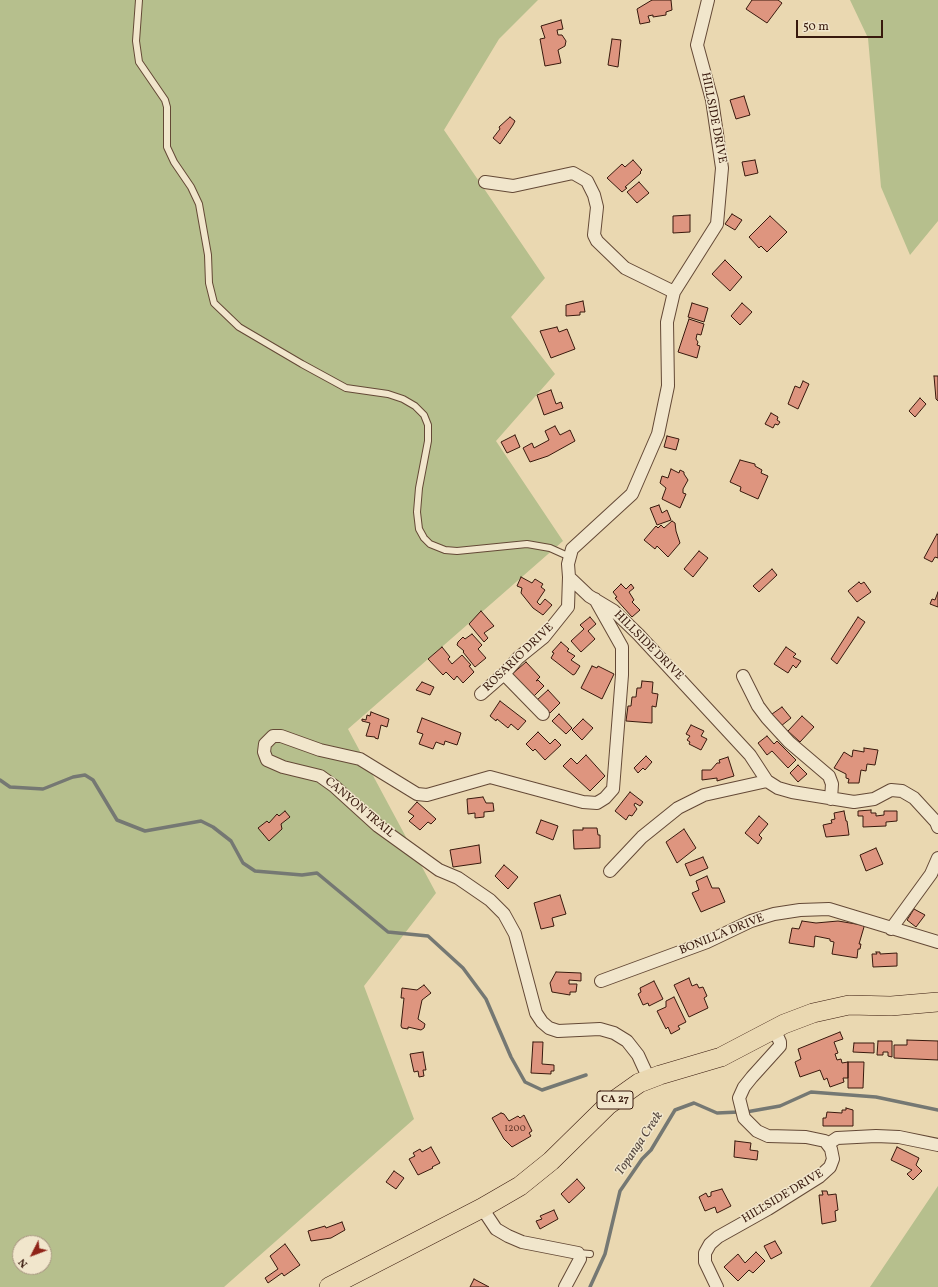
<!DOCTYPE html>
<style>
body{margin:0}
#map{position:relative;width:938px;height:1287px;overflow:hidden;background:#ead8b1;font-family:Vollkorn,serif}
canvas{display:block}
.north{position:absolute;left:12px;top:1235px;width:40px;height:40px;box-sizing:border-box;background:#f1e6cc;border:1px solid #a79480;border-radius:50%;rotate:228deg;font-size:11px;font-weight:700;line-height:16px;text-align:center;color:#38190d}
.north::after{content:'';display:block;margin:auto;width:14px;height:18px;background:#8f2418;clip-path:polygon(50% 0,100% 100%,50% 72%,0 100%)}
.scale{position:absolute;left:796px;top:20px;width:87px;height:18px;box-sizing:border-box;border:2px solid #38190d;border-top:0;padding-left:5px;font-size:12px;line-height:14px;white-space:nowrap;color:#38190d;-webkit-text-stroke:3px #f1e6cc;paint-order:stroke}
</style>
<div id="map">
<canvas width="938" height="1287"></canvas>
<div class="north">N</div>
<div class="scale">50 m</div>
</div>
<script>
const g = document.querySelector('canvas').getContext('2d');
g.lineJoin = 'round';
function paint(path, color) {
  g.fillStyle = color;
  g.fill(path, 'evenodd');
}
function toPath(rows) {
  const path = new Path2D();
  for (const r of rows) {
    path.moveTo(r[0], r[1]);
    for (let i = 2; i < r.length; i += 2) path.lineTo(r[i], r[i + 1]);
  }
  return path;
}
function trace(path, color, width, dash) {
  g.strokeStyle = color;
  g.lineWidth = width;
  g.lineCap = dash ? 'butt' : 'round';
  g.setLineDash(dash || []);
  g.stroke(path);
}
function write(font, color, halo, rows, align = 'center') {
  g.font = font + ' Vollkorn,serif';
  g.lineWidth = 3;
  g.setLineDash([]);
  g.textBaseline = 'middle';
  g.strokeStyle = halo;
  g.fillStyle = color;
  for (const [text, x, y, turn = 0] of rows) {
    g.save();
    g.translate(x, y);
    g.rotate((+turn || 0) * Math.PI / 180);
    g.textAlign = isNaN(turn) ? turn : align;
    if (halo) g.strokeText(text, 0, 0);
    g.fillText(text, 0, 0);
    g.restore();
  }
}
paint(toPath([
 [0,0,538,0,499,39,444,130,545,278,511,317,555,374,496,441,563,541,348,729,436,893,364,986,414,1119,224,1287,0,1287],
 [20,1243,44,1243,44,1267,20,1267],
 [850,0,938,0,938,221,910,255,881,187,868,38],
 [938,1186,938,1287,870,1287]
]), '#b6bf8d');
trace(toPath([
 [0,780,10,787,43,789,73,777,85,775,93,780,117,820,145,831,201,821,213,827,231,841,243,863,255,871,302,875,317,873,388,932,428,936,463,968,486,999,511,1057,525,1082,542,1090,586,1075],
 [746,1112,780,1106,811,1092,876,1097,938,1110],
 [590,1287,605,1254,620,1191,642,1159,651,1150,675,1110,694,1103,717,1113,739,1112]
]), '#757873', 3.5);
const building = toPath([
 [652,0,671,0,672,10,666,12,666,15,653,17,653,15,648,16,650,22,640,24,637,9,652,0],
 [752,0,778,0,782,3,767,23,746,9,752,0],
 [561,20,563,29,557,30,558,35,562,35,566,41,565,46,558,50,561,63,545,66,540,39,545,38,541,26,561,20],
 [612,39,621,40,618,67,608,65,612,39],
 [744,96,750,115,736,119,730,100,744,96],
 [510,117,515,121,513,125,500,144,493,138,500,129,499,127,510,117],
 [633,160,642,170,640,172,641,173,625,187,627,188,622,192,607,178,622,164,625,167,633,160],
 [755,160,758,173,745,176,742,162,755,160],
 [639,182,649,193,637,203,627,192,639,182],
 [732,214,742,220,735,230,725,224,732,214],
 [690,215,690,232,673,233,673,216,690,215],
 [770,216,787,232,767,252,761,246,759,248,749,237,770,216],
 [725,260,742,277,730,291,712,274,725,260],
 [583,301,585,312,580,312,580,315,566,316,566,305,583,301],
 [692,303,708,308,704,322,688,317,692,303],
 [742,303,752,312,740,325,731,316,742,303],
 [689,319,704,324,701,335,697,334,696,339,698,342,697,345,700,346,697,358,678,352,689,319],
 [557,327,559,332,567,329,575,349,551,358,540,331,557,327],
 [934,376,938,376,938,401,936,399,934,376],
 [803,381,809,384,798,409,788,404,795,386,800,388,803,381],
 [551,390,556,404,561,402,563,408,544,415,537,395,551,390],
 [920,398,926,404,915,417,909,411,920,398],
 [771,413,778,417,777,420,780,422,778,425,775,424,773,428,765,424,771,413],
 [555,426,560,435,570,430,575,441,548,456,530,462,523,448,532,443,534,448,549,440,545,431,555,426],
 [515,435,520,447,507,453,501,442,515,435],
 [667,436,679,439,676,450,664,447,667,436],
 [740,460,755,464,755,466,762,470,761,473,768,476,758,499,740,491,741,487,730,482,740,460],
 [671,469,679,473,680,470,684,472,684,474,688,480,683,489,683,493,686,494,680,508,662,499,666,488,660,483,662,476,668,478,671,469],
 [659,505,662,513,667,510,671,520,657,525,650,508,659,505],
 [672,521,675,523,676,531,680,543,668,557,657,546,655,549,644,540,656,526,658,528,661,525,664,528,672,521],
 [937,534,938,535,938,558,935,557,932,562,924,558,937,534],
 [699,551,708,558,693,577,684,569,699,551],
 [772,569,777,575,759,592,753,586,772,569],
 [521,577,532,583,535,579,543,584,541,587,545,590,537,602,540,605,545,599,552,605,543,615,533,608,521,593,522,588,517,586,521,577],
 [859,582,861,584,864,582,871,592,857,602,848,591,859,582],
 [621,584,626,589,631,584,634,588,629,592,634,600,632,602,640,610,632,617,615,598,617,597,613,592,621,584],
 [938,592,938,607,930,604,932,599,935,600,938,592],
 [481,611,494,626,484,633,488,638,484,642,469,624,481,611],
 [590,617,596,624,588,631,595,639,581,652,571,641,584,629,580,625,590,617],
 [858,617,865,622,837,664,831,659,858,617],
 [472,634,482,645,478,649,486,658,475,667,463,652,464,651,457,645,458,642,463,637,465,639,472,634],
 [561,642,569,649,567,651,575,656,571,660,580,666,575,674,573,675,551,658,554,653,552,652,561,642],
 [442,647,450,657,448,659,452,664,462,655,471,665,469,666,474,672,463,683,457,676,454,680,446,672,443,675,428,659,442,647],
 [786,647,796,654,793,657,801,661,796,668,793,665,788,673,774,664,786,647],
 [526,662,540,677,536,681,538,680,544,686,533,697,511,675,526,662],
 [592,666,597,668,598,666,614,674,602,699,581,688,592,666],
 [642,681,653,682,652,693,658,694,656,707,652,706,652,723,626,721,628,706,631,706,632,697,636,697,637,688,641,688,642,681],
 [422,682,434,687,430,695,416,690,422,682],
 [548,690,560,703,550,713,537,700,548,690],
 [500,701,526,721,518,730,511,724,508,728,497,719,496,721,490,716,500,701],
 [782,707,791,718,781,726,772,714,782,707],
 [371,712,389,719,387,727,381,725,378,739,375,738,375,737,366,736,370,723,362,721,362,719,366,720,367,715,370,716,371,712],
 [559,714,572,728,566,734,552,721,559,714],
 [802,716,814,727,800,742,788,731,802,716],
 [422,718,461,733,457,745,445,741,444,745,436,742,433,749,419,744,423,734,417,732,422,718],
 [583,719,593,728,582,740,572,730,583,719],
 [691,725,704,731,701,736,707,739,701,750,689,744,690,742,687,740,690,736,686,734,691,725],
 [538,732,550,744,555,739,561,745,545,760,535,749,533,751,526,744,538,732],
 [767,736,774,744,777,741,796,760,788,768,772,751,767,755,758,743,767,736],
 [864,748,878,750,875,765,867,764,866,771,861,770,859,783,848,783,849,779,846,778,846,774,834,768,844,752,852,757,853,750,864,752,864,748],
 [586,755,605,776,590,791,563,766,571,758,577,764,586,755],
 [646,756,652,762,645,770,643,768,638,773,634,768,646,756],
 [728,757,734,776,717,781,717,778,702,780,702,770,711,770,717,763,720,763,719,760,728,757],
 [798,765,807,774,798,782,790,773,798,765],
 [630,792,643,802,640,806,635,803,634,805,637,809,632,816,629,815,626,820,615,811,630,792],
 [483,797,486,803,493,803,494,811,484,812,484,817,475,818,475,813,468,814,467,799,483,797],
 [417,802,436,819,431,824,428,822,420,830,409,821,414,816,408,812,417,802],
 [871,810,871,813,876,813,876,816,884,815,884,811,897,811,897,821,886,822,886,826,863,827,863,816,858,816,858,811,871,810],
 [285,811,290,817,281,824,282,829,269,841,258,828,267,821,269,823,277,814,279,816,285,811],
 [844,811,846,821,847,821,849,835,826,837,823,825,832,823,831,820,835,819,834,813,844,811],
 [759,816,768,824,759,835,762,838,758,844,745,833,759,816],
 [541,820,558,826,553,840,536,833,541,820],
 [583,828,597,828,598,835,600,835,600,848,574,849,573,830,583,830,583,828],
 [684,829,696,848,677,863,666,842,684,829],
 [479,845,481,863,453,867,450,850,479,845],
 [876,848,883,864,866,871,860,855,876,848],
 [703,857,708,868,690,876,685,864,703,857],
 [504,865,518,877,508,889,495,876,504,865],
 [707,876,712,888,719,888,725,902,701,912,692,893,699,890,696,881,707,876],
 [560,895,566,914,552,918,554,926,541,929,534,903,560,895],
 [914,909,925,915,916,927,907,920,914,909],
 [802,921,816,923,838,921,862,925,864,927,859,944,861,944,860,949,858,949,857,958,832,954,834,942,830,941,830,939,815,936,814,947,789,943,792,928,799,929,802,921],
 [876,952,880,952,880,954,897,953,897,966,873,967,872,954,877,954,876,952],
 [556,972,581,973,581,981,569,980,569,984,577,984,576,992,570,992,570,995,552,992,550,983,556,972],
 [689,978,692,986,697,984,699,988,703,987,707,996,704,998,708,1008,689,1017,674,985,689,978],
 [654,981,663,999,649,1006,648,1003,643,1005,638,994,641,992,640,988,654,981],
 [424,985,431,993,422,1000,418,1019,425,1024,424,1028,421,1030,408,1027,408,1029,402,1028,401,1026,404,998,401,998,402,988,417,990,424,985],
 [674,997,686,1022,678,1026,680,1029,671,1034,668,1027,666,1029,657,1011,666,1007,666,1001,674,997],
 [840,1032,843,1039,834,1042,838,1053,835,1054,837,1060,841,1059,842,1063,848,1062,848,1078,843,1078,844,1082,830,1087,827,1078,824,1080,820,1070,800,1077,795,1062,801,1059,798,1049,840,1032],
 [907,1040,938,1041,938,1060,894,1058,894,1045,907,1045,907,1040],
 [878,1041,892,1041,892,1057,888,1056,888,1052,883,1052,883,1055,877,1055,878,1041],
 [533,1042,543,1042,542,1064,554,1065,554,1071,551,1071,551,1074,531,1073,533,1042],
 [854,1043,874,1043,874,1053,853,1052,854,1043],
 [423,1052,426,1070,423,1070,424,1076,419,1077,418,1071,414,1072,410,1054,423,1052],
 [848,1062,864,1062,863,1088,848,1088,848,1062],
 [846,1108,853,1110,853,1126,823,1126,823,1118,826,1118,827,1112,842,1113,842,1110,846,1110,846,1108],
 [501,1113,504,1114,509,1121,518,1116,520,1118,524,1115,532,1131,529,1133,531,1136,512,1147,504,1139,492,1118,501,1113],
 [735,1141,751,1143,750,1150,758,1151,757,1160,734,1157,735,1141],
 [431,1147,440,1163,432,1167,433,1168,418,1175,409,1159,415,1156,413,1153,420,1149,422,1152,431,1147],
 [897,1147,919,1158,916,1165,922,1171,913,1180,907,1174,912,1170,891,1160,897,1147],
 [394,1171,404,1178,396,1189,386,1182,394,1171],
 [577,1179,585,1188,569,1203,561,1194,577,1179],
 [722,1189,731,1206,717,1213,715,1207,705,1211,699,1197,706,1193,708,1197,711,1196,711,1192,722,1189],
 [822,1191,827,1191,828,1195,836,1194,838,1210,835,1211,836,1221,822,1224,819,1195,823,1195,822,1191],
 [554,1210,558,1219,540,1229,536,1221,542,1219,540,1216,554,1210],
 [342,1222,345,1230,331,1238,311,1241,308,1231,325,1226,326,1228,342,1222],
 [775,1241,782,1253,771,1259,764,1246,775,1241],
 [285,1244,300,1265,284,1276,282,1273,268,1283,265,1278,278,1269,270,1256,285,1244],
 [756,1252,765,1261,753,1273,749,1270,738,1281,724,1267,738,1254,745,1263,756,1252],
 [474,1279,489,1287,470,1287,474,1279]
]);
paint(building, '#de957f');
trace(building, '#38190d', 1);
const lane = toPath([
 [139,0,136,41,139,62,165,100,167,107,167,147,174,162,191,187,199,204,208,255,209,283,214,303,239,327,302,364,346,388,388,394,403,399,415,406,424,415,428,425,428,441,419,488,417,512,419,529,424,538,430,544,445,550,457,551,527,544,550,548,570,557],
 [578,1253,590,1254]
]);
const street = toPath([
 [708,0,697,45,712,100,722,168,717,224,674,292,667,322,668,386,658,434,632,494,572,549,568,564,569,577,589,596,614,611,638,634,750,755,767,781,778,788,792,792,854,802,874,799,891,790,902,791,914,798,936,822,938,827],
 [485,182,513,186,573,173,587,181,594,195,597,207,594,235,597,241,625,268,674,292],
 [595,599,622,647,622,675,613,789,605,798,597,803,583,802,490,777,427,795,417,794,360,759,320,750,281,736,273,736,265,744,264,752,267,760,283,767,320,776,334,786,378,826,439,870,458,878,490,900,504,914,515,934,536,1013,542,1022,549,1028,558,1031,600,1029,614,1033,627,1041,638,1055,649,1079],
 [504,674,543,714],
 [743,676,758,706,767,718,789,742,829,776,832,784,831,799],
 [481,694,504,674,518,658,544,637,568,607,569,577],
 [610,871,642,837,678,808,704,795,767,781],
 [891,929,931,874,938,858],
 [601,981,707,942,751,921,774,914,800,910,829,909,938,942],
 [828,1144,837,1138,876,1136,899,1137,938,1145],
 [482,1208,496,1229,508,1236,522,1242,578,1253,580,1259,565,1287],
 [717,1287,705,1262,705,1253,710,1244,718,1237,768,1209,819,1177,830,1167,833,1159,831,1149,825,1141,806,1137,768,1136,757,1131,744,1118,739,1098,744,1087,752,1077,780,1046,780,1042,774,1029]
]);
const primary = toPath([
 [329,1287,482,1208,520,1186,551,1161,608,1105,639,1083,660,1075,721,1057,784,1024,813,1013,849,1005,891,1006,938,1002]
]);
trace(lane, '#644936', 8);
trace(street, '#644936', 14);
trace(primary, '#38190d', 20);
trace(lane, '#f1e6cc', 6);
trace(street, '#f1e6cc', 12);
trace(primary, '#ead8b1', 19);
write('10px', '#62382a', null, [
 ["1200",515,1129]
]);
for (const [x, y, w] of [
 [615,1100,36]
]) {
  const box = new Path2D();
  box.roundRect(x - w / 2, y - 9, w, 18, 3);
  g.fillStyle = '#f1e6cc';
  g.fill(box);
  trace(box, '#38190d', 1);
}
write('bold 11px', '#38190d', null, [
 ["CA 27",615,1100]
]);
write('12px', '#38190d', '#f1e6cc', [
 ["HILLSIDE DRIVE",713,118,79],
 ["HILLSIDE DRIVE",648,646,45],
 ["ROSARIO DRIVE",519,658,-44],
 ["CANYON TRAIL",359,808,40],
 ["BONILLA DRIVE",722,935,-22],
 ["HILLSIDE DRIVE",783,1197,-31]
]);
write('italic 13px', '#564840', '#f1e6cc', [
 ["Topanga Creek",640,1144,-56]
]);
</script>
